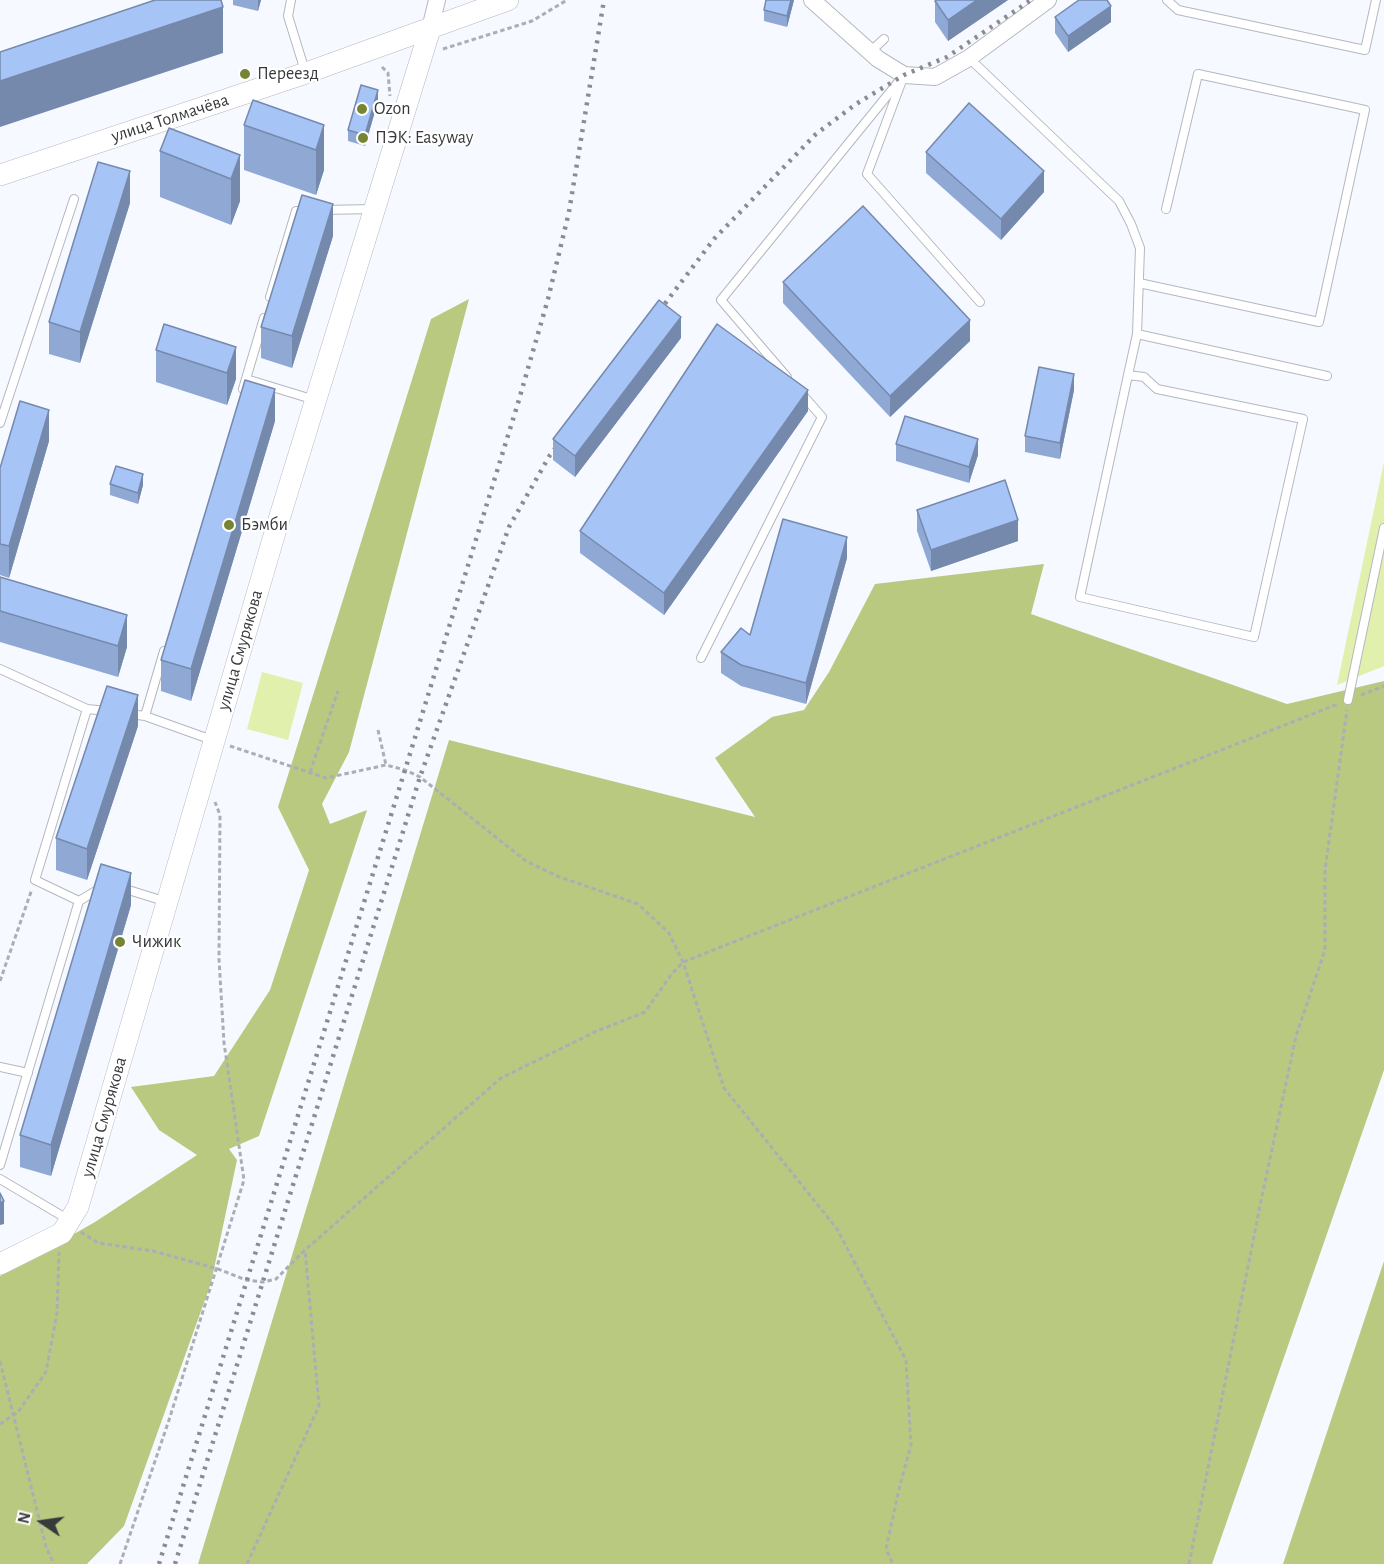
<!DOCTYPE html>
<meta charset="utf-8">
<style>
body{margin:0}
#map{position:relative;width:1384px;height:1564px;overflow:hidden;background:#f6f9ff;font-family:"Alegreya Sans",sans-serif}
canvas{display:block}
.north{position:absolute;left:12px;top:1492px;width:60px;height:60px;-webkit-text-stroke:4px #fff;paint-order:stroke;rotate:283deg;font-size:16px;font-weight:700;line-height:24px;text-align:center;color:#38393c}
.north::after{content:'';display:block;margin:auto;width:21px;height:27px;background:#38393c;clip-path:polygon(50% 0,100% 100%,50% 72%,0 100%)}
</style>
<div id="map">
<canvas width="1384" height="1564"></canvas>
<div class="north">N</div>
</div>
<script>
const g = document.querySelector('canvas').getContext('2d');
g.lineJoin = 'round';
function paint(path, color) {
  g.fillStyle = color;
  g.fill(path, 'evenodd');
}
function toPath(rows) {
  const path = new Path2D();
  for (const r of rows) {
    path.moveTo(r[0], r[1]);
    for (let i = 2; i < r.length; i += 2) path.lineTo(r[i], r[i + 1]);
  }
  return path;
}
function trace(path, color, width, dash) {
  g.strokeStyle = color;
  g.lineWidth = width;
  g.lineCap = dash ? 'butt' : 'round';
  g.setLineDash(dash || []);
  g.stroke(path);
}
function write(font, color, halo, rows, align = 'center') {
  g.font = font + ' "Alegreya Sans",sans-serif';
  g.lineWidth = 4.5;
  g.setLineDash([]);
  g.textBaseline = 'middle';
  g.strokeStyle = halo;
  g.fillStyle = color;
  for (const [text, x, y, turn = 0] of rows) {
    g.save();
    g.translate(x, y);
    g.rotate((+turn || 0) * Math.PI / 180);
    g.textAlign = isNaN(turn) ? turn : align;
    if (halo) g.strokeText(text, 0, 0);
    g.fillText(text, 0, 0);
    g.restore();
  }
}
paint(toPath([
 [1384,462,1384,666,1337,685],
 [262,672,303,683,288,740,247,729]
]), '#e1f0ad');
paint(toPath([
 [469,299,349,752,322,804,330,824,367,810,259,1136,229,1149,237,1160,211,1283,124,1526,87,1564,0,1564,0,1276,95,1222,197,1155,159,1130,131,1087,214,1076,270,990,309,870,278,807,431,319],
 [1044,564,1031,614,1287,704,1384,681,1384,1070,1212,1564,198,1564,449,740,755,817,715,758,772,717,804,710,829,672,875,584],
 [1384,1261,1384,1564,1283,1564]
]), '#b9c97f');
const service = toPath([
 [291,0,288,16,305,71],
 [1167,0,1178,10,1365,50,1376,0],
 [870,52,884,39],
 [969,58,1119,201,1131,224,1140,248,1137,334,1128,375,1080,597,1254,637,1303,419,1157,389,1144,377,1128,375],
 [323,210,373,209],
 [1139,283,1319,322,1365,110,1198,74,1166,209],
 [270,297,296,211,307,211],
 [1137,334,1327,376],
 [787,377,721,300,904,75,867,174,980,302],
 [246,379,315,400],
 [243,389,264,318],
 [0,423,74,199],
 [701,658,822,417,801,393],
 [0,669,87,709,108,711],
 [1348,700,1384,528],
 [130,714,145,716,164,651],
 [145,716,212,740],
 [122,888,167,902],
 [79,901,99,889],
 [0,1067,28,1073],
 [0,1165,79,901,35,880,87,709],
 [0,1179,69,1220]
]);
const minor = toPath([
 [812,0,878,59,904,75,935,77,969,58,1048,0],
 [430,29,437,0]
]);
const tertiary = toPath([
 [0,175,306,73,508,0],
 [0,1264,62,1233,78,1207,276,529,430,29]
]);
trace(service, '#b4b8bf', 10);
trace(minor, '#b4b8bf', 18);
trace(tertiary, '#b4b8bf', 22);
trace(toPath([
 [443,49,532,21,567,0],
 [382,67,388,73,390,96],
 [1361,695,1384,686],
 [378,730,386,765],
 [230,746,326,778,386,765,405,770,420,777,526,861,557,876,638,904,669,933,683,962,724,1088,837,1229,906,1360,911,1445,899,1489,886,1549,893,1564],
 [310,772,338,691],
 [0,981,32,889],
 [81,1232,98,1243,153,1251,218,1269,246,1280,263,1282,276,1279,305,1250,501,1078,597,1031,645,1012,671,975,683,962,1338,704],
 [0,1361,46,1547,54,1564],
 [0,1424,18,1412,46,1372,57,1313,59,1252],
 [120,1564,169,1420,244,1180,224,1043,219,959,220,815,215,802],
 [247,1564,319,1406,305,1250],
 [1189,1564,1261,1201,1296,1036,1325,950,1325,870,1347,710]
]), '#acaeb3', 3, [4.5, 3]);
trace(service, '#fff', 8);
trace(minor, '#fff', 16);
trace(tertiary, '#fff', 21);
trace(toPath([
 [654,318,714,239,816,134,856,104,904,75,947,57,1031,0],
 [159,1564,405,770,518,403,548,299,569,212,604,0],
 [175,1564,420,777,509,527,550,455,563,438]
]), '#8a8c91', 4.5, [3, 6]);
paint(toPath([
 [233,0,261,0,258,11,233,5],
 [794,0,787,27,764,21,764,10],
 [1008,0,948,41,935,22,935,1],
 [1055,17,1111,22,1068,52,1055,33],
 [378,101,365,146,348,141,348,130],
 [244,125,324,125,324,170,316,195,244,170],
 [160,151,240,155,240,201,231,225,160,197],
 [926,152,1044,192,1001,240,926,173],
 [130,203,80,363,49,354,49,322],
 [333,236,292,368,261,358,261,327],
 [783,282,970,341,890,417,783,303],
 [164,324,236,379,227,405,156,382,156,350],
 [681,338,575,477,553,460,553,439],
 [1074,390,1060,459,1025,452,1025,436],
 [808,411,664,615,580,553,580,531],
 [275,421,191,701,161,691,161,660],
 [49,441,9,578,0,575,0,468],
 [896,444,978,455,969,483,896,461],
 [110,484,143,485,138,504,110,495],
 [917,510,1018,541,931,571,917,531],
 [847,558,806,704,741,686,721,673,721,652,750,635],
 [0,577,127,647,118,677,0,642],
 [138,726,87,880,56,870,56,838],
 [131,905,51,1176,20,1167,20,1135]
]), '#90a9d4');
paint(toPath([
 [258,0,261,0,258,11],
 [791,0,794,0,787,27,787,16],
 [977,0,1008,0,948,41,948,20],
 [1111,6,1111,22,1068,52,1068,36],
 [223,7,223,53,0,127,0,81],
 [378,90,378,101,365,146,365,135],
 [324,125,324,170,316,195,316,150],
 [240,155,240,201,231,225,231,179],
 [130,171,130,203,80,363,80,332],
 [1044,171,1044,192,1001,240,1001,219],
 [333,204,333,236,292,368,292,336],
 [681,317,681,338,575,477,575,456],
 [970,320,970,341,890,417,890,396],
 [236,347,236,379,227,405,227,373],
 [1074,374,1074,390,1060,459,1060,443],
 [275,389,275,421,191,701,191,669],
 [808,390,808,411,664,615,664,593],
 [49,410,49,441,9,578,9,546],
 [978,439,978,455,969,483,969,467],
 [143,474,143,485,138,504,138,493],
 [1018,520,1018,541,931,571,931,550],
 [847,537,847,558,806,704,806,683],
 [127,615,127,647,118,677,118,646],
 [138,695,138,726,87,880,87,849],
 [131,873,131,905,51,1176,51,1145],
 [4,1201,4,1224,0,1225,0,1203]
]), '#7589ac');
const building = toPath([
 [155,0,221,0,223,7,0,81,0,52,155,0],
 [766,0,791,0,787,16,764,10,766,0],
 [937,0,977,0,948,20,935,1,937,0],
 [1079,0,1107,0,1111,6,1068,36,1055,17,1079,0],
 [361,85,378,90,365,135,348,130,361,85],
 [253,100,324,125,316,150,244,125,253,100],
 [969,103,1044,171,1001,219,926,152,969,103],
 [169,128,240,155,231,179,160,151,169,128],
 [98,162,130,171,80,332,49,322,98,162],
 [302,195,333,204,292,336,261,327,302,195],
 [863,206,970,320,890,396,783,282,863,206],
 [659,300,681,317,575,456,553,439,659,300],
 [164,324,236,347,227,373,156,350,164,324],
 [717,324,808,390,664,593,580,531,717,324],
 [1039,367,1074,374,1060,443,1025,436,1039,367],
 [245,380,275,389,191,669,161,660,245,380],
 [20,401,49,410,9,546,0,544,0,468,20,401],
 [905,416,978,439,969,467,896,444,905,416],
 [116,466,143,474,138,493,110,484,116,466],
 [1005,480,1018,520,931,550,917,510,1005,480],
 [783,519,847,537,806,683,741,665,721,652,741,628,750,635,783,519],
 [0,577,127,615,118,646,0,611,0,577],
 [107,686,138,695,87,849,56,838,107,686],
 [101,864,131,873,51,1145,20,1135,101,864],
 [0,1193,4,1201,0,1203,0,1193]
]);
paint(building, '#a7c4f6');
trace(building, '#7589ac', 1.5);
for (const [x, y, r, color] of [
 [245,74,6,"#768533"],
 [362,109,6,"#768533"],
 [363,138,6,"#768533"],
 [229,525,6,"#768533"],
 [120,942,6,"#768533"]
]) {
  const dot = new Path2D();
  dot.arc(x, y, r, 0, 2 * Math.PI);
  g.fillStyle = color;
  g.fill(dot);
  trace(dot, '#fff', 2);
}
write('18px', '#38393c', '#fff', [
 ["Переезд",257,74],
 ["Ozon",374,109],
 ["ПЭК: Easyway",375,138],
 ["Бэмби",241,525],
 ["Чижик",132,942]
], 'left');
write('18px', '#38393c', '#fff', [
 ["улица Толмачёва",170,118,-18],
 ["улица Смурякова",240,650,-74],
 ["улица Смурякова",104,1117,-74]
]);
</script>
